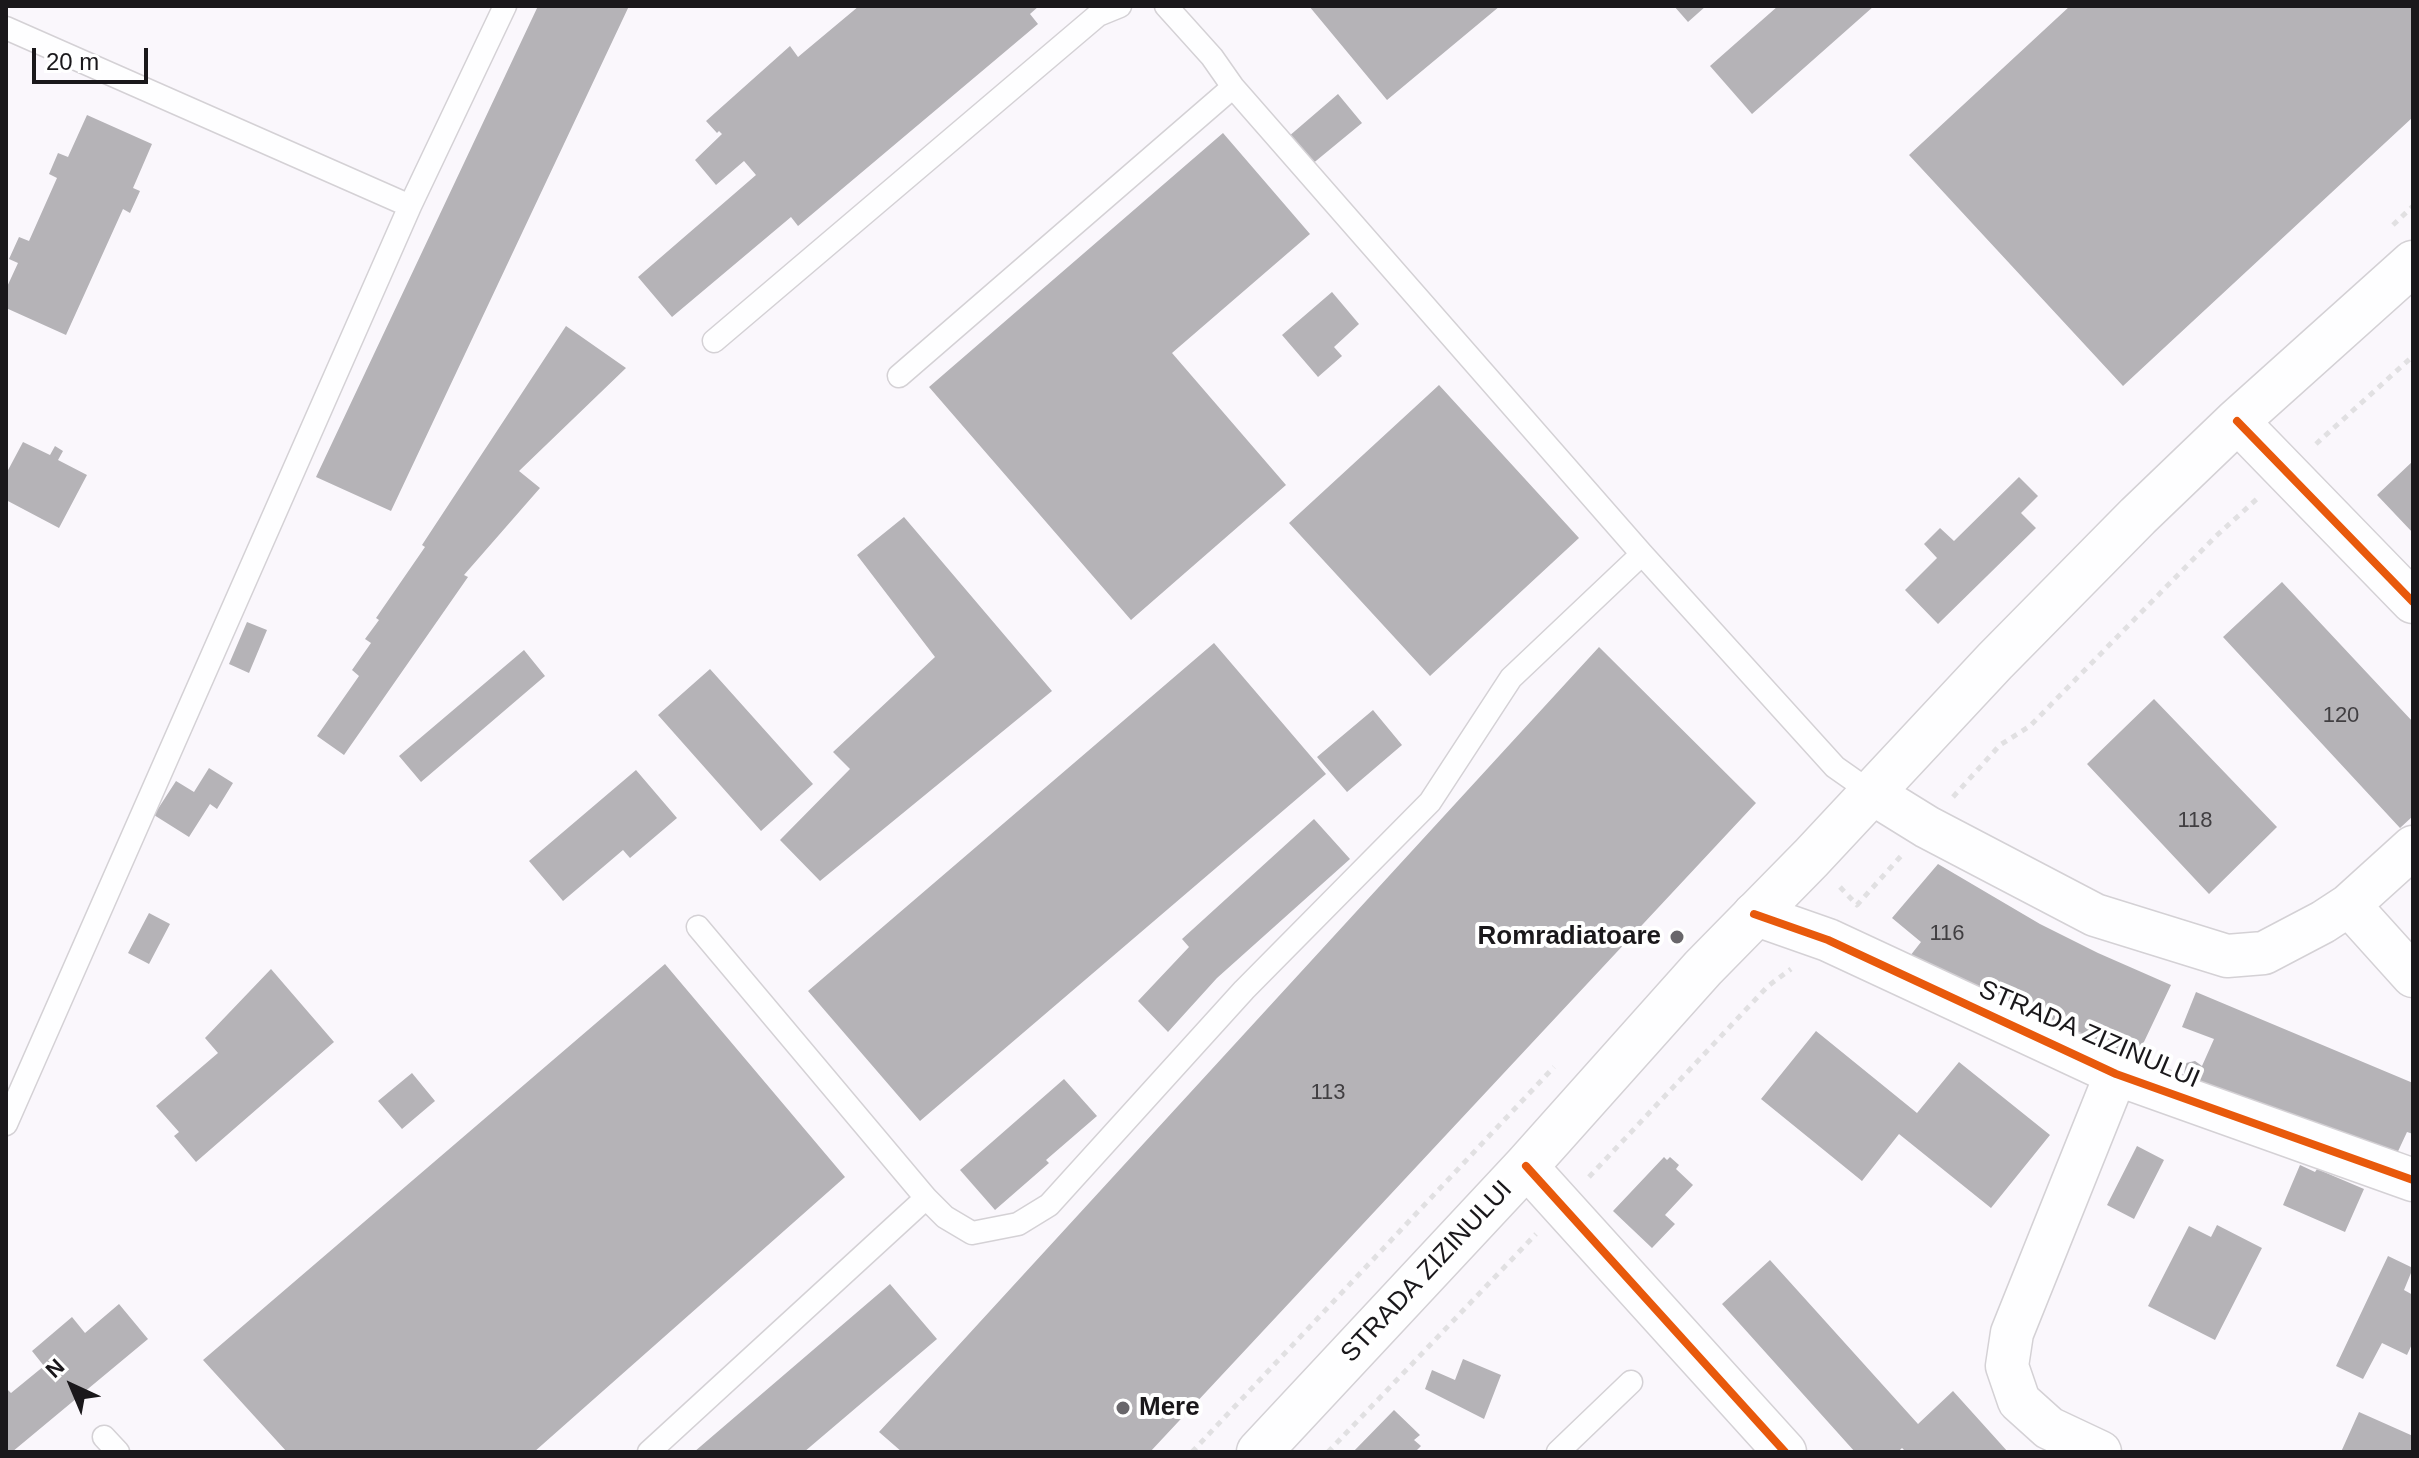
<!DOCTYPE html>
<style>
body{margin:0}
#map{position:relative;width:2419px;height:1458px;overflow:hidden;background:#faf7fc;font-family:Helvetica,sans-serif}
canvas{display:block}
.frame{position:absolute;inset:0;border:8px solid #1a181b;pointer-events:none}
.north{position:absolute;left:32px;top:1346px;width:80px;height:80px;-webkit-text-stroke:6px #fff;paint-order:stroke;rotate:316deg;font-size:22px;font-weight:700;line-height:32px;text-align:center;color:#1a181b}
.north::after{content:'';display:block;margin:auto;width:28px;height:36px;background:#1a181b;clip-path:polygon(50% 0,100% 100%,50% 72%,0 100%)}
.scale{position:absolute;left:32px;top:48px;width:116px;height:36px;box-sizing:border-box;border:4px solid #1a181b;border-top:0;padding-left:10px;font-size:24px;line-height:28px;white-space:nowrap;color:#1a181b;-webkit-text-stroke:6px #fff;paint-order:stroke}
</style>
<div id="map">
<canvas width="2419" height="1458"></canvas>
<div class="frame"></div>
<div class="north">N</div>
<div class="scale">20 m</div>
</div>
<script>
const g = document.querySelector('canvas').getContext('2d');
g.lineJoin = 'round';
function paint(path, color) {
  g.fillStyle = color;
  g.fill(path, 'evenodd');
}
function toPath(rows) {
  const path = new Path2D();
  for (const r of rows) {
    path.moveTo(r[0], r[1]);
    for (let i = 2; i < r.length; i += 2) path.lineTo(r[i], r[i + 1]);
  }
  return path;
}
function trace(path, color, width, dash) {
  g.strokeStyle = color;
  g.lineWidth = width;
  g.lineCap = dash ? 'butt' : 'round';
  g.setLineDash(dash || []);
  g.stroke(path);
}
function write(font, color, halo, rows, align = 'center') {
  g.font = font + ' Helvetica,sans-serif';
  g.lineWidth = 8;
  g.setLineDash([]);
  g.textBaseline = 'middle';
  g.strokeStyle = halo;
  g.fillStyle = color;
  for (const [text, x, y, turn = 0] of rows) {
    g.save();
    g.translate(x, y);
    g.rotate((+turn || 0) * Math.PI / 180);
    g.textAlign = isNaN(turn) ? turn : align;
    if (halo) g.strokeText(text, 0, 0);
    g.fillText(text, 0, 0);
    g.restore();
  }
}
paint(toPath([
 [538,6,629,6,391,511,316,477],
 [859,6,1039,6,1030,14,1038,24,798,226,791,217,672,317,638,277,756,175,744,161,716,185,695,160,722,134,719,131,717,133,706,121,790,46,798,57],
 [1309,6,1500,6,1387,100],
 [1674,6,1706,6,1688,22],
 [1778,6,1874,6,1752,114,1710,66],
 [2070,6,2413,6,2413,117,2123,386,1909,155],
 [1338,94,1362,123,1311,165,1288,137],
 [87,115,152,144,133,188,140,191,130,213,123,209,66,335,6,308,6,289,18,263,9,259,19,237,29,241,57,178,49,174,58,153,68,157],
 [1223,133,1310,234,1172,353,1286,485,1131,620,929,387],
 [1332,292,1359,324,1334,347,1342,356,1318,377,1282,335],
 [566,326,626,368,519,471,540,488,464,575,468,577,344,755,317,736,359,676,352,670,371,643,365,639,379,620,376,618,425,547,422,545],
 [1439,385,1579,538,1430,676,1289,523],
 [23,442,50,455,55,446,63,451,58,460,87,475,59,528,6,500,6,474],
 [2413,461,2413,533,2377,495],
 [2019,477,2038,496,2021,513,2036,528,1938,624,1905,590,1937,558,1924,544,1940,528,1954,541],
 [904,517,1052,691,820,881,780,840,850,769,833,752,935,657,857,555],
 [2282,582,2413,722,2413,816,2400,828,2223,637],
 [247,622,267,630,249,673,229,664],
 [1214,643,1326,774,920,1121,808,991],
 [1599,647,1756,803,1150,1452,902,1452,879,1432],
 [524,650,545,676,421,782,399,756],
 [710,669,813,784,761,831,658,715],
 [2154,699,2277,827,2209,894,2087,764],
 [1373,710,1402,745,1347,792,1317,757],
 [209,768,233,783,217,809,210,804,189,837,154,815,176,781,194,792],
 [636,770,677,818,630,858,623,850,563,901,529,861],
 [1314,819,1350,859,1217,978,1168,1032,1138,1001,1189,947,1182,939],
 [1938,864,2040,924,2098,953,2171,985,2133,1065,1910,956,1921,942,1892,918],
 [149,913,170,924,149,964,128,953],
 [665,964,845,1177,534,1452,287,1452,203,1360],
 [271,969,334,1042,196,1162,174,1136,179,1132,156,1106,218,1053,205,1038],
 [2196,992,2413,1083,2413,1134,2407,1132,2394,1160,2354,1147,2196,1079,2187,1078,2184,1074,2186,1063,2195,1061,2202,1066,2214,1039,2182,1027],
 [1816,1031,1917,1113,1959,1062,2050,1135,1991,1208,1899,1134,1862,1181,1761,1099],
 [412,1073,435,1101,402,1129,378,1101],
 [1064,1079,1097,1116,1046,1160,1049,1163,995,1210,960,1170],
 [2137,1146,2164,1160,2134,1219,2107,1205],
 [1664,1157,1667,1160,1670,1157,1679,1165,1676,1169,1693,1185,1665,1215,1675,1224,1652,1248,1613,1211],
 [2300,1165,2315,1172,2317,1169,2364,1189,2345,1232,2283,1205],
 [2217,1225,2262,1248,2215,1340,2148,1306,2189,1226,2211,1237],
 [2388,1256,2413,1268,2404,1290,2413,1295,2413,1342,2407,1355,2382,1343,2363,1379,2336,1366],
 [1770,1260,1918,1424,1953,1391,2008,1452,1906,1452,1902,1448,1898,1452,1855,1452,1722,1304],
 [890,1284,937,1339,804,1452,694,1452],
 [119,1304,148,1339,12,1452,6,1452,6,1388,11,1393,44,1366,32,1351,72,1317,85,1333],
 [1463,1359,1501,1375,1484,1419,1425,1389,1432,1370,1455,1380],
 [1394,1410,1420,1435,1414,1440,1421,1446,1415,1452,1353,1452],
 [2359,1412,2413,1436,2413,1452,2341,1452]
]), '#b5b3b7');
const service = toPath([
 [1166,6,1212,57,1233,87,1642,554,1835,767,1872,793],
 [6,28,410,206],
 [714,341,1098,15,1120,6],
 [899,376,1233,87],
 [698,927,926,1198,945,1217,972,1233,1018,1224,1049,1205,1244,990,1430,802,1511,678,1642,554],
 [6,1124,410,206,505,6],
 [104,1437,118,1452],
 [649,1452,926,1198],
 [1558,1452,1631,1382]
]);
const minor = toPath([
 [2237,421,2413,602],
 [1872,793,1927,827,2095,915,2227,956,2264,953,2323,922,2349,905,2413,847],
 [2349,905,2413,976],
 [1754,914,1828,940,2116,1074,2413,1180],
 [1526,1166,1785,1452],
 [2100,1452,2049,1428,2019,1401,2007,1366,2012,1333,2116,1074]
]);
const secondary = toPath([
 [1259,1452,1526,1166,1703,968,1811,858,1995,661,2138,516,2237,421,2413,263]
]);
trace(service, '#d4d1d5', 25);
trace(minor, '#d4d1d5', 45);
trace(secondary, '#d4d1d5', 47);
trace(toPath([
 [2393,225,2413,206],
 [2316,444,2413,356],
 [1953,797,2000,745,2030,726,2215,537,2259,497],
 [1840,887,1857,905,1901,856],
 [1589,1177,1768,986,1791,969],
 [1192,1452,1554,1067],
 [1328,1452,1536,1234]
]), '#e1e0e2', 5, [6, 6]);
trace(service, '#fefeff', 22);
trace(minor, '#fefeff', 42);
trace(secondary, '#fefeff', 44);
trace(toPath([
 [2237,421,2413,602],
 [1754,914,1828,940,2116,1074,2413,1180],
 [1526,1166,1785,1452]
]), '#e8590c', 8);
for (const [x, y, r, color] of [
 [1677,937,8,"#68666a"],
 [1123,1408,8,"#68666a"]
]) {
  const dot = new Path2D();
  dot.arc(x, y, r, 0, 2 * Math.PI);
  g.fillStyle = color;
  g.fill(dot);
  trace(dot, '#fff', 3);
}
write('22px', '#413f42', null, [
 ["120",2341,716],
 ["118",2195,821],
 ["116",1947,934],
 ["113",1328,1093]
]);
write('bold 26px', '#1a181b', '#fff', [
 ["Romradiatoare",1661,937],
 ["Mere",1139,1408,"left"]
], 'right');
write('26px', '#1a181b', '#fff', [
 ["STRADA ZIZINULUI",2089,1035,23],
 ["STRADA ZIZINULUI",1427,1272,-47]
]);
</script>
